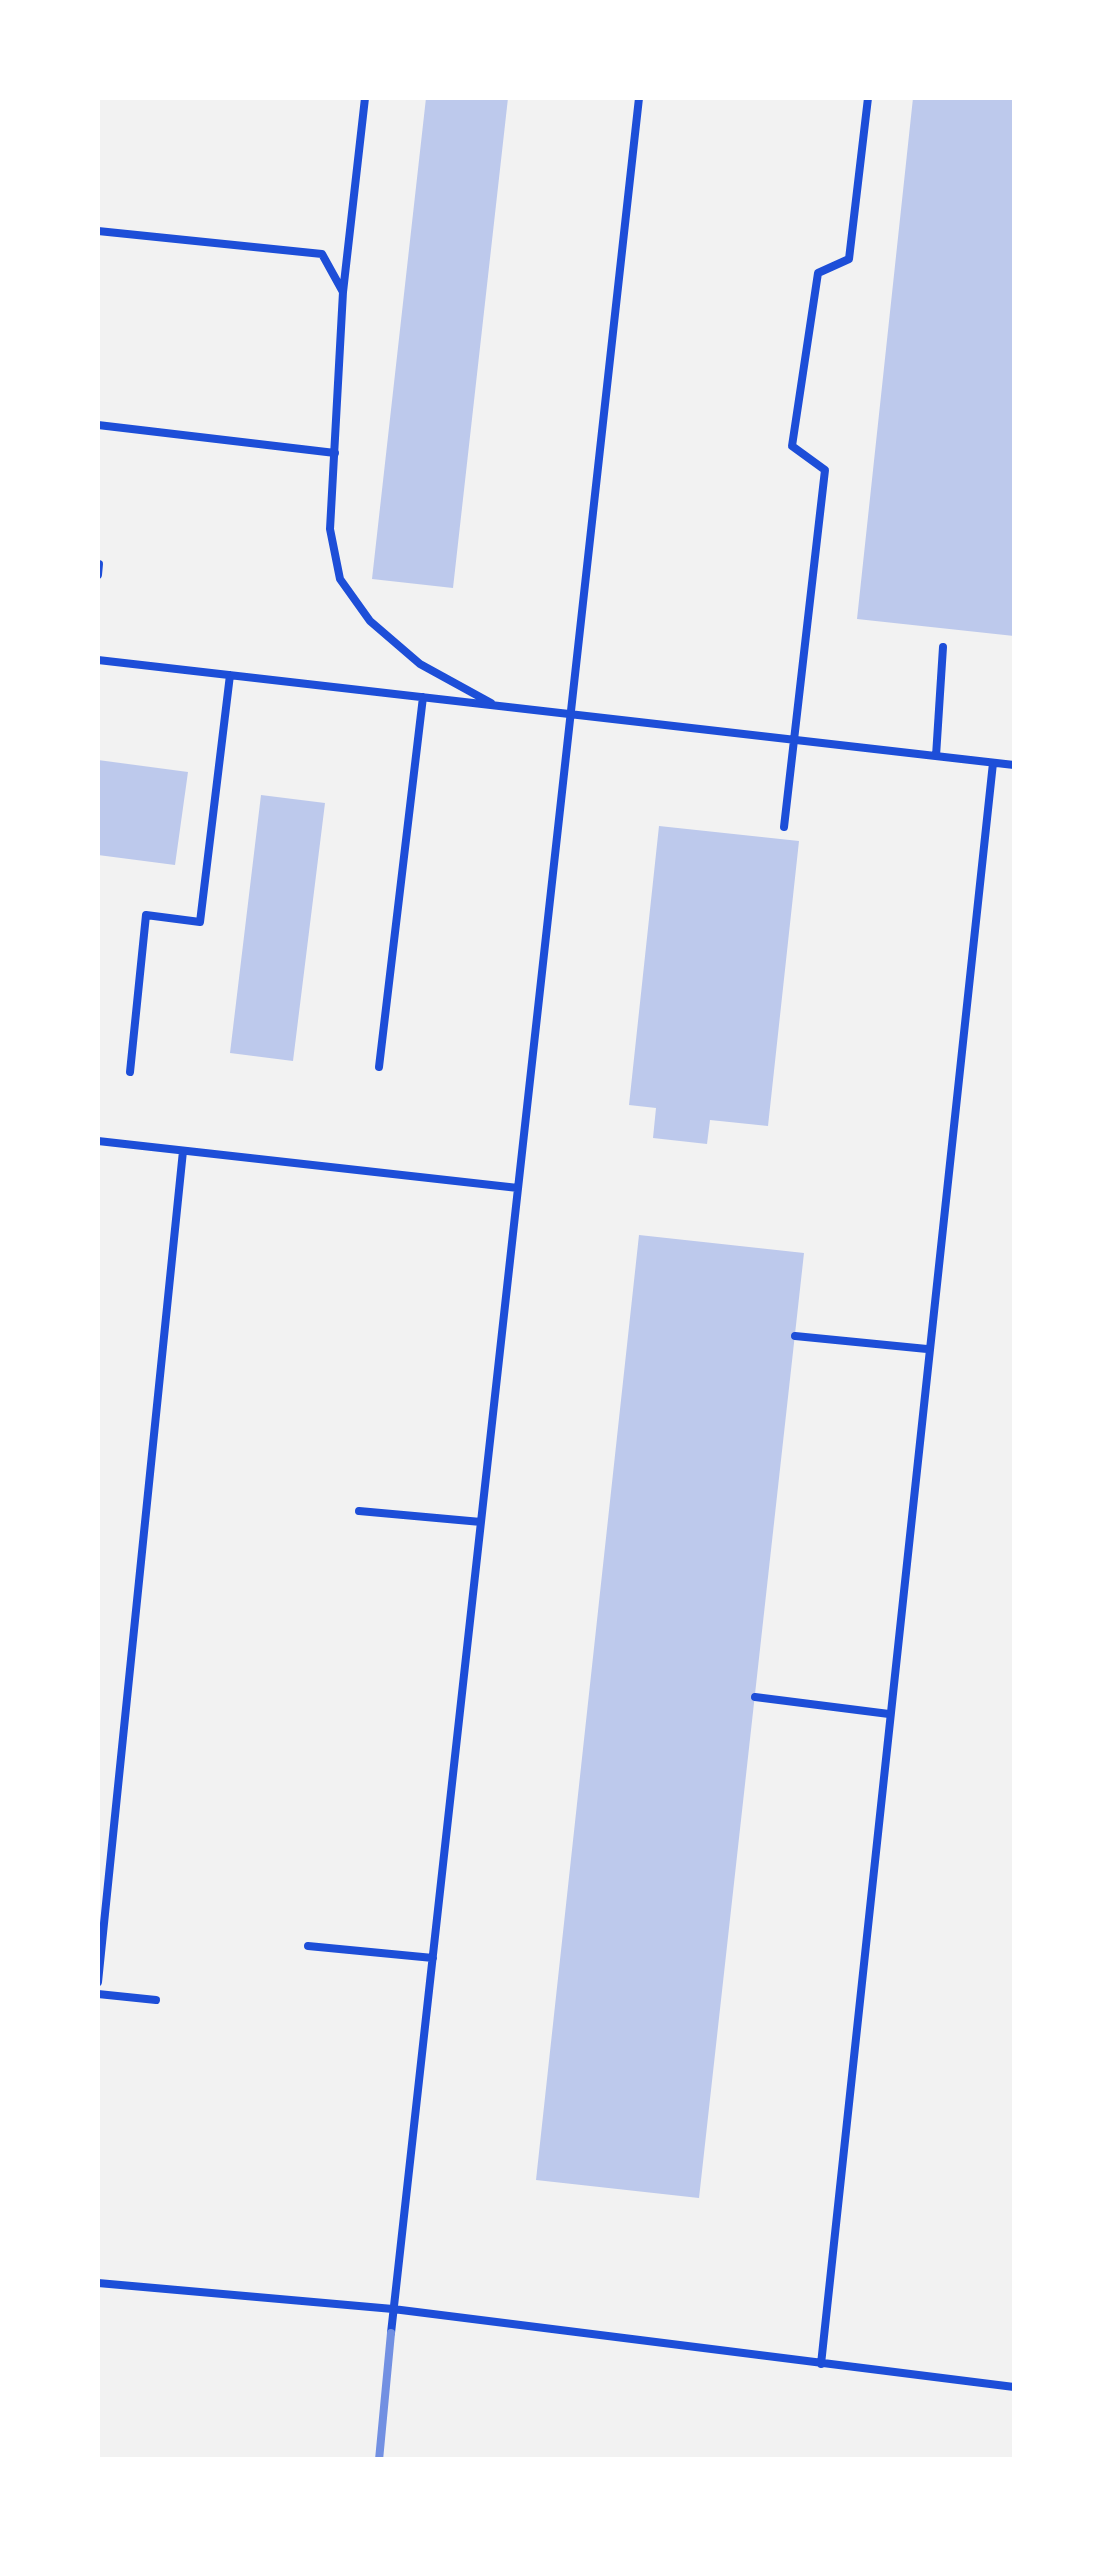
<!DOCTYPE html>
<style>
body{margin:0}
#map{position:relative;width:1112px;height:2557px;overflow:hidden;background:#f2f2f2;font-family:Helvetica,sans-serif}
canvas{display:block}
.frame{position:absolute;inset:0;border:100px solid #fff;pointer-events:none}
</style>
<div id="map">
<canvas width="1112" height="2557"></canvas>
<div class="frame"></div>
</div>
<script>
const g = document.querySelector('canvas').getContext('2d');
g.lineJoin = 'round';
function paint(path, color) {
  g.fillStyle = color;
  g.fill(path, 'evenodd');
}
function toPath(rows) {
  const path = new Path2D();
  for (const r of rows) {
    path.moveTo(r[0], r[1]);
    for (let i = 2; i < r.length; i += 2) path.lineTo(r[i], r[i + 1]);
  }
  return path;
}
function trace(path, color, width, dash) {
  g.strokeStyle = color;
  g.lineWidth = width;
  g.lineCap = dash ? 'butt' : 'round';
  g.setLineDash(dash || []);
  g.stroke(path);
}
paint(toPath([
 [426,98,508,98,453,588,372,579],
 [913,98,1014,98,1014,636,857,619],
 [98,760,188,772,175,865,98,855],
 [261,795,325,803,293,1061,230,1053],
 [659,826,799,841,768,1126,710,1120,707,1144,653,1138,656,1108,629,1105],
 [639,1235,804,1253,699,2198,536,2180]
]), '#bdc9ec');
trace(toPath([
 [98,231,322,254,343,292,330,529,340,579,370,621,420,664,491,703],
 [343,292,365,98],
 [98,425,335,453],
 [98,575,99,564],
 [98,660,1014,765],
 [936,756,943,647],
 [784,827,825,470,792,446,818,273,849,259,868,98],
 [379,1067,423,697],
 [130,1072,146,915,200,922,230,675],
 [98,1141,518,1188],
 [795,1336,927,1349],
 [359,1511,481,1522],
 [755,1697,889,1714],
 [308,1946,433,1958],
 [98,1982,183,1151],
 [98,1994,156,2000],
 [98,2283,393,2309,1014,2387],
 [391,2333,639,98],
 [821,2364,993,763]
]), '#1d4ed8', 8);
trace(toPath([
 [379,2460,391,2333]
]), '#7290e2', 8);
</script>
